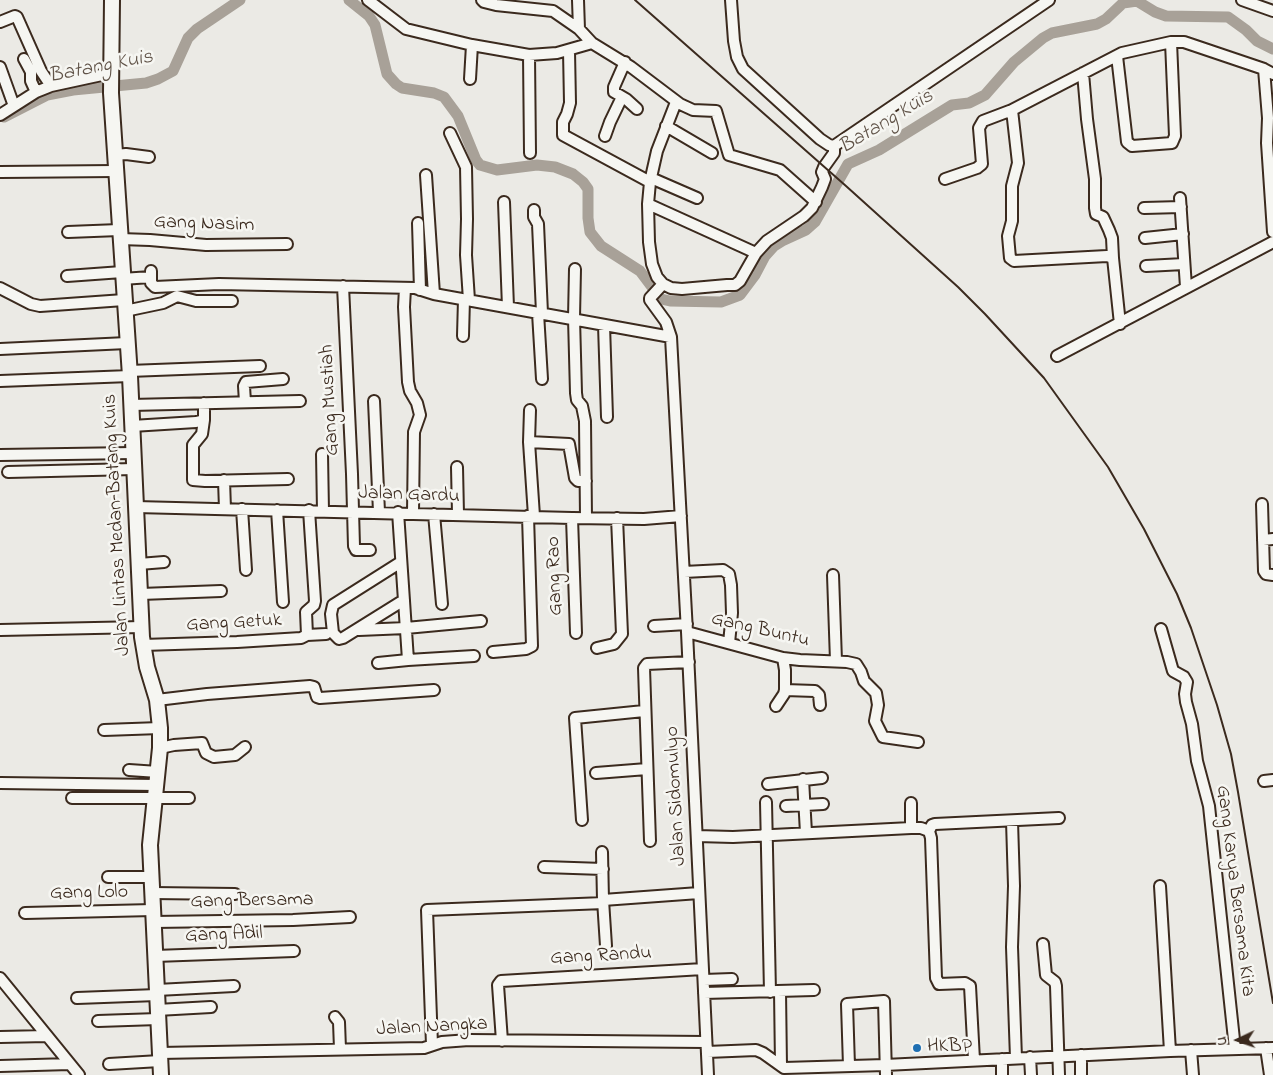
<!DOCTYPE html>
<meta charset="utf-8">
<style>
body{margin:0}
#map{position:relative;width:1273px;height:1075px;overflow:hidden;background:#ebeae5;font-family:"Indie Flower",sans-serif}
canvas{display:block}
.north{position:absolute;left:1213px;top:1015px;width:50px;height:50px;-webkit-text-stroke:4px #f6f6f2;paint-order:stroke;rotate:267deg;font-size:14px;font-weight:700;line-height:20px;text-align:center;color:#3b2a1e}
.north::after{content:'';display:block;margin:auto;width:18px;height:22px;background:#3b2a1e;clip-path:polygon(50% 0,100% 100%,50% 72%,0 100%)}
</style>
<div id="map">
<canvas width="1273" height="1075"></canvas>
<div class="north">U</div>
</div>
<script>
const g = document.querySelector('canvas').getContext('2d');
g.lineJoin = 'round';
function toPath(rows) {
  const path = new Path2D();
  for (const r of rows) {
    path.moveTo(r[0], r[1]);
    for (let i = 2; i < r.length; i += 2) path.lineTo(r[i], r[i + 1]);
  }
  return path;
}
function trace(path, color, width, dash) {
  g.strokeStyle = color;
  g.lineWidth = width;
  g.lineCap = dash ? 'butt' : 'round';
  g.setLineDash(dash || []);
  g.stroke(path);
}
function write(font, color, halo, rows, align = 'center') {
  g.font = font + ' "Indie Flower",sans-serif';
  g.lineWidth = 5;
  g.setLineDash([]);
  g.textBaseline = 'middle';
  g.strokeStyle = halo;
  g.fillStyle = color;
  for (const [text, x, y, turn = 0] of rows) {
    g.save();
    g.translate(x, y);
    g.rotate((+turn || 0) * Math.PI / 180);
    g.textAlign = isNaN(turn) ? turn : align;
    if (halo) g.strokeText(text, 0, 0);
    g.fillText(text, 0, 0);
    g.restore();
  }
}
trace(toPath([
 [349,0,369,16,375,25,387,74,396,84,402,88,434,93,444,97,458,116,476,160,480,165,497,170,537,165,555,167,573,174,583,182,588,189,588,218,590,232,601,246,640,271,661,299,670,301,721,302,740,295,755,275,765,256,774,246,782,241,806,230,815,222,848,164,879,150,952,105,969,103,985,95,1014,62,1043,38,1052,33,1097,24,1106,19,1123,3,1137,1,1155,12,1166,16,1228,17,1246,30,1257,41,1273,49],
 [4,117,47,95,73,90,146,83,158,79,173,71,188,38,197,29,240,0]
]), '#a8a198', 11);
const minor = toPath([
 [368,0,406,29,472,45,529,55,557,53,592,43],
 [482,0,484,2,496,5,553,11,579,29,592,43,631,67,680,104,693,110,716,111,729,155,780,170,816,202],
 [578,0,579,29],
 [731,0,734,41,737,57,743,69,820,139,829,145,834,146,1049,0],
 [1242,0,1273,11],
 [0,22,15,16,17,17,41,71,51,86],
 [569,51,570,103,567,114,563,122,563,135,650,182],
 [529,55,530,153],
 [1117,56,1127,142,1132,146,1172,143,1175,136,1171,42],
 [24,59,31,72,31,81,36,92],
 [625,62,614,87,614,92,626,99,637,109],
 [0,67,14,106],
 [1264,69,1268,118,1267,143,1273,232],
 [1083,73,1087,119,1095,179,1095,208,1096,214,1103,217,1109,230,1112,238,1113,258],
 [470,79,472,45],
 [676,102,657,151,650,182,648,204,649,242,652,264,657,277,663,284,671,288,682,289,727,285,735,285,740,281,756,253,767,241,804,216,812,208,822,187,825,179,822,172,824,167,834,153,834,146],
 [1012,110,1018,163,1012,186,1012,221,1008,236,1010,258,1014,261,1107,256,1113,258,1120,324],
 [0,115,36,92,51,86,111,73],
 [666,126,712,153],
 [450,133,466,167,467,219,466,255,469,300],
 [605,136,610,122,622,97],
 [115,155,126,154,149,157],
 [0,172,116,171],
 [426,175,434,294],
 [651,178,697,198],
 [945,179,977,168,982,164,979,128,983,121,1012,110,1122,53,1171,42,1184,42,1264,69,1273,74],
 [1180,198,1186,287],
 [504,202,508,307],
 [648,204,756,253],
 [1144,208,1181,207],
 [534,210,534,217,538,224,542,313],
 [418,223,420,290],
 [68,232,119,230],
 [1145,238,1183,234],
 [120,239,150,240,206,245,287,244],
 [1146,266,1184,264],
 [575,269,574,318,576,393,577,400,582,406,585,421,586,518],
 [151,271,151,283,155,287,219,284,415,288,434,294,671,337],
 [67,276,122,272],
 [122,279,151,277],
 [663,284,650,298,650,300,666,322,671,337,687,632,708,1075],
 [343,286,352,474,354,546,356,550,370,550],
 [0,288,31,304,40,306,124,300],
 [405,288,404,307,408,382,410,391,417,403,420,415,414,432,413,513],
 [125,311,163,303,177,296,196,301,232,301],
 [538,313,542,379],
 [604,325,607,417],
 [463,336,464,299],
 [0,349,127,343],
 [1057,356,1273,242],
 [129,371,260,366],
 [0,381,130,376],
 [374,401,379,512],
 [245,402,244,386,246,382,283,379],
 [204,403,204,420,202,434,193,445,193,480,205,481,288,479],
 [131,405,300,401],
 [530,410,529,442,534,516],
 [132,426,196,422,204,420],
 [529,442,569,444,575,478,578,481,586,481],
 [322,454,323,511],
 [0,455,133,453],
 [457,467,458,514],
 [8,472,134,469],
 [224,480,225,509],
 [1262,504,1264,571,1266,574,1273,575],
 [136,507,572,518,644,519,681,516],
 [242,509,246,570],
 [277,510,283,602],
 [434,514,442,604],
 [572,518,576,633],
 [1263,540,1273,539],
 [401,562,333,605,331,614,333,633,339,639,343,638,404,600],
 [139,564,164,562],
 [684,572,723,570,729,574,731,585,732,613,729,643],
 [833,575,836,661],
 [141,594,221,591],
 [654,626,687,624],
 [1161,629,1173,671,1184,677,1187,682,1185,694,1186,702,1192,724,1197,761,1209,806,1235,1049],
 [0,630,142,627],
 [359,630,406,628,481,621],
 [687,632,783,658,800,660,847,662,856,664,861,672,864,681,876,693,878,705,875,721,883,737,918,742],
 [307,635,306,612,314,605,315,601,309,510],
 [143,645,237,642,301,638,307,635,326,634],
 [597,648,614,644,622,634,617,518],
 [493,652,526,649,532,646,528,516],
 [408,660,474,656],
 [378,663,408,660,398,512],
 [785,690,815,691,819,695,820,705],
 [157,700,207,694,310,686,314,687,317,697,320,698,434,690],
 [776,706,784,694,785,690,785,670,783,658],
 [104,730,160,728],
 [160,748,174,745,202,743,206,753,214,757,235,755,245,747],
 [129,770,158,772],
 [596,773,647,769],
 [803,779,806,833],
 [1264,781,1273,780],
 [0,783,156,785],
 [768,784,822,778],
 [72,798,189,798],
 [766,802,770,992],
 [911,803,911,828],
 [786,806,823,804],
 [582,820,575,718,644,711],
 [1012,821,1014,886,1012,947,1016,1058],
 [929,831,932,825,935,824,1059,818],
 [697,836,733,837,911,828,921,828,929,831,931,838,936,978,939,984,965,983,970,986,974,1060],
 [650,841,644,668,647,664,689,662],
 [602,852,603,900,699,893],
 [544,867,603,869],
 [108,877,151,877],
 [1160,886,1170,1051],
 [152,893,235,894],
 [603,900,606,946],
 [25,913,153,910],
 [154,922,293,920,350,917],
 [1043,944,1046,975,1055,982,1056,986,1059,1075],
 [155,956,294,951],
 [0,978,79,1075],
 [704,980,732,979],
 [157,990,234,986],
 [780,991,781,1066],
 [704,993,814,990],
 [77,998,157,995],
 [157,1010,211,1007],
 [335,1017,339,1022,340,1049],
 [98,1021,158,1019],
 [0,1037,47,1036],
 [502,1041,498,985,501,981,703,969],
 [432,1045,427,910,604,903],
 [1266,1048,1270,1075],
 [1191,1050,1193,1075],
 [707,1052,756,1050,763,1053,784,1068,885,1065,1170,1051,1273,1048],
 [160,1053,424,1048,442,1042,469,1040,706,1042],
 [1081,1055,1081,1075],
 [1030,1057,1031,1075],
 [1002,1059,1002,1075],
 [109,1064,160,1061],
 [0,1066,70,1064],
 [849,1066,847,1004,884,1001,886,1075]
]);
const highway = toPath([
 [112,0,111,93,130,376,142,637,147,667,157,700,160,728,160,748,150,845,161,1075]
]);
trace(minor, '#3b2a1e', 14);
trace(highway, '#3b2a1e', 18);
trace(minor, '#f6f6f2', 10);
trace(highway, '#f6f6f2', 14);
trace(toPath([
 [635,0,846,186,958,287,985,314,1044,378,1108,467,1144,529,1177,594,1191,628,1217,705,1231,754,1238,792,1273,1003]
]), '#3b2a1e', 2);
for (const [x, y, r, color] of [
 [917,1048,5,"#1f6fb2"]
]) {
  const dot = new Path2D();
  dot.arc(x, y, r, 0, 2 * Math.PI);
  g.fillStyle = color;
  g.fill(dot);
  trace(dot, '#f6f6f2', 2);
}
write('20px', '#3b2a1e', '#f6f6f2', [
 ["Gang Nasim",204,225,2],
 ["Gang Mustiah",331,400,-93],
 ["Jalan Gardu",409,496,2],
 ["Jalan Lintas Medan–Batang Kuis",118,525,-93],
 ["Gang Rao",556,576,-92],
 ["Gang Getuk",234,624,-3],
 ["Gang Buntu",760,631,13],
 ["Jalan Sidomulyo",677,796,-93],
 ["Gang Karya Bersama Kita",1234,891,83],
 ["Gang Lolo",89,894,-1],
 ["Gang Bersama",252,902,-1],
 ["Gang Adil",224,936,-2],
 ["Gang Randu",601,957,-3],
 ["Jalan Nangka",432,1028,-3]
]);
write('20px', '#3b2a1e', '#f6f6f2', [
 ["HKBP",927,1048]
], 'left');
write('italic 21px', '#615449', '#f6f6f2', [
 ["Batang Kuis",101,68,-11],
 ["Batang Kuis",887,123,-31]
]);
</script>
